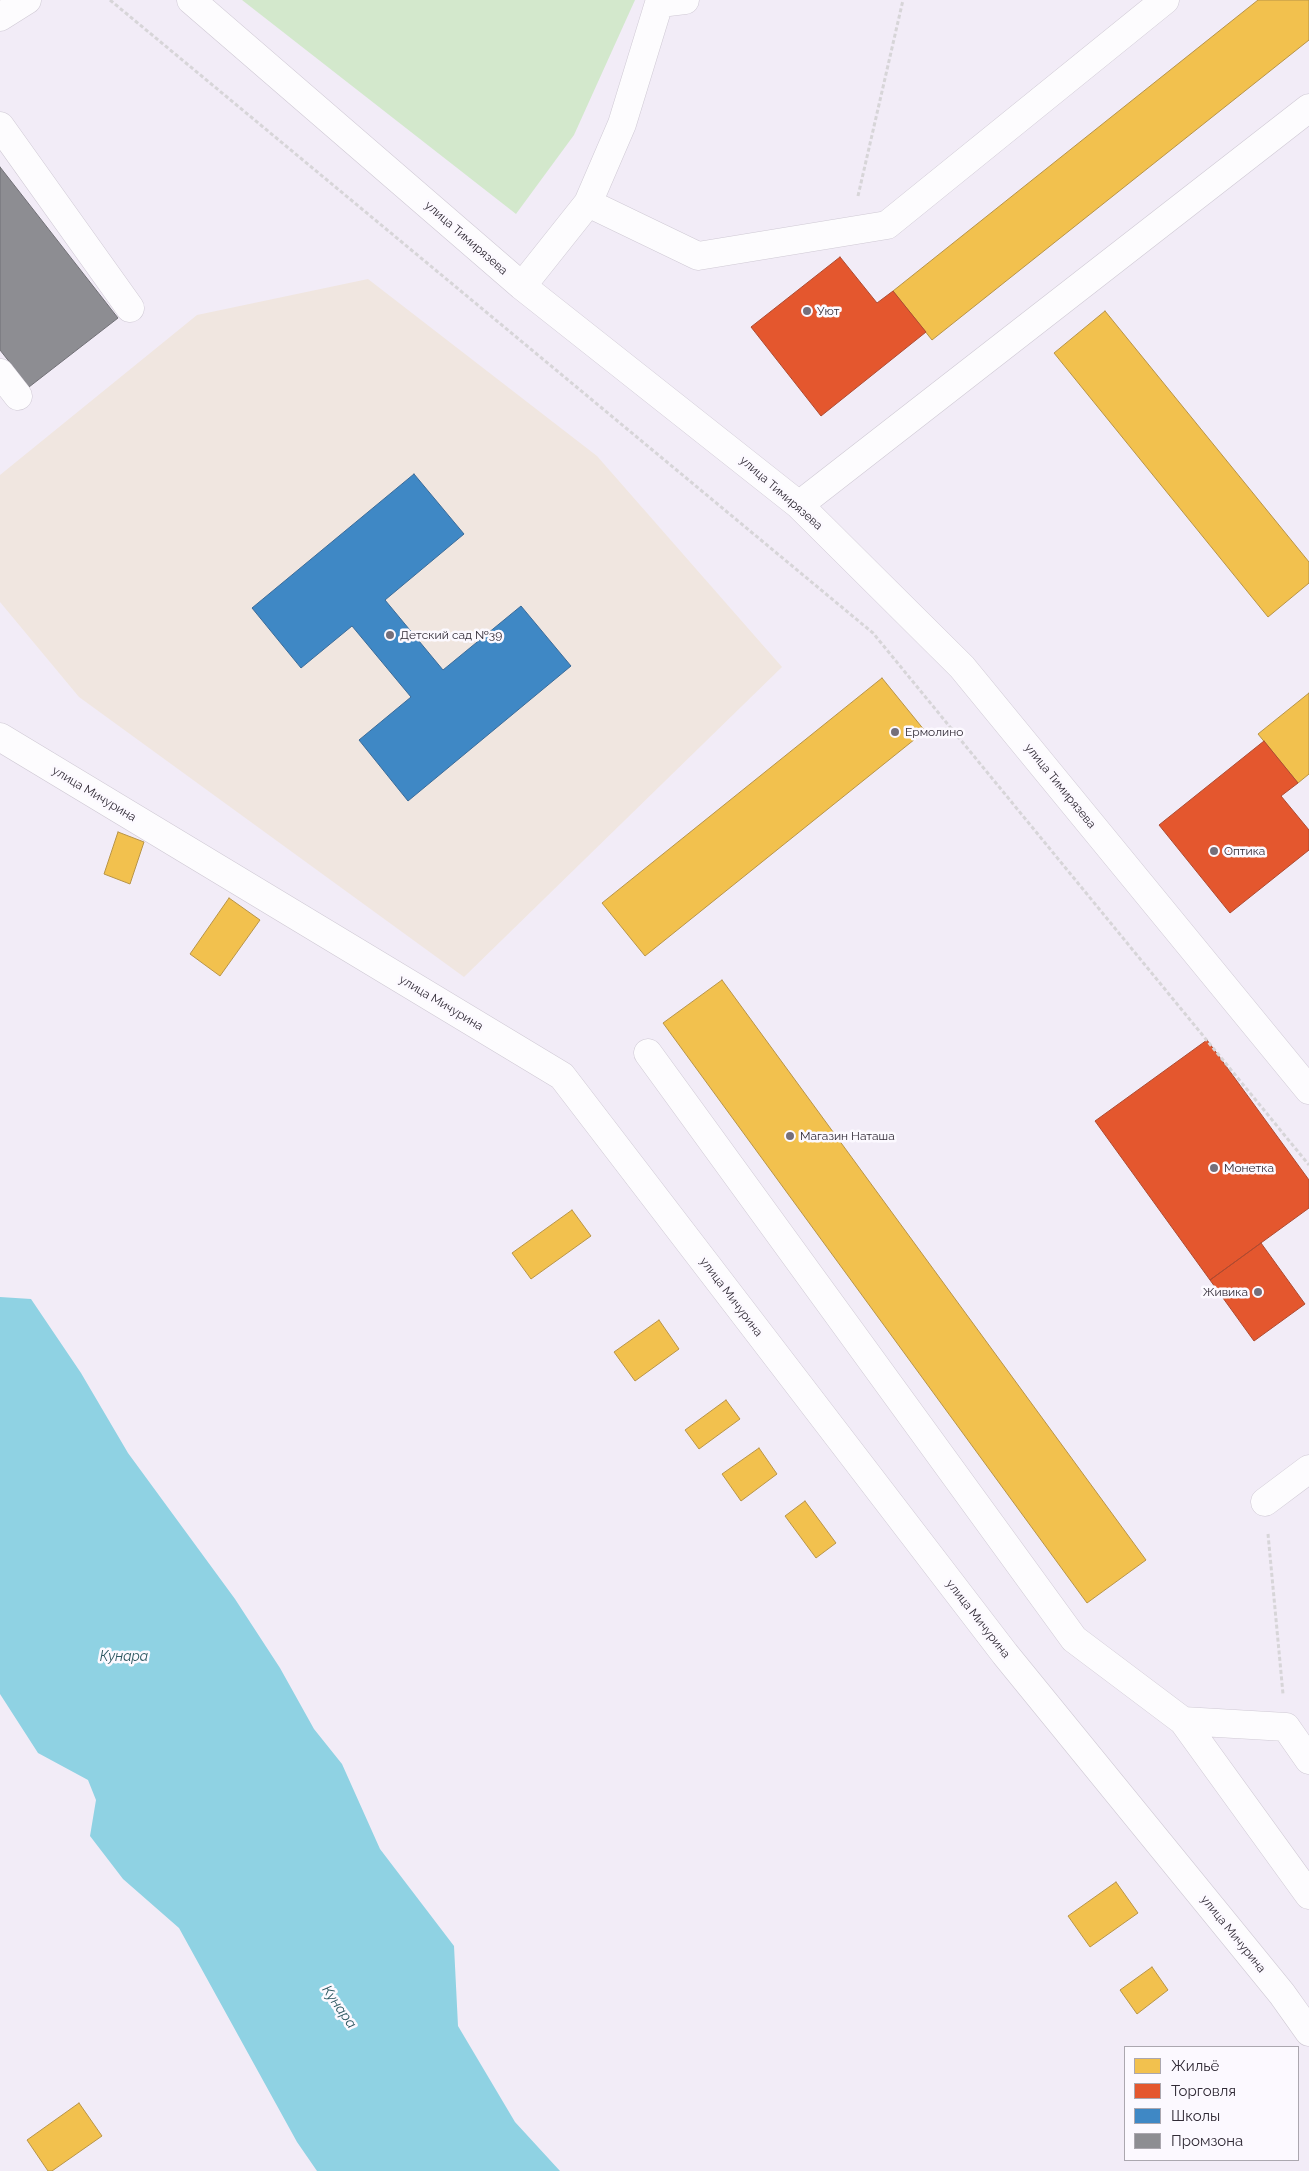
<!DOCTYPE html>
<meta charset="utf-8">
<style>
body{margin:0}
#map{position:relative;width:1309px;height:2171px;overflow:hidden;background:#f2ecf7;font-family:Raleway,sans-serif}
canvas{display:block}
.legend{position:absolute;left:1124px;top:2046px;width:175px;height:115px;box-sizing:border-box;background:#fcf9ff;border:1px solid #aba7af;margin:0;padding:6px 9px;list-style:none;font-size:15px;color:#312b36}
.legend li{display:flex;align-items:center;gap:10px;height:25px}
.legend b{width:25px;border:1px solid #aba7af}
</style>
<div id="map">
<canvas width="1309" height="2171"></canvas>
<ul class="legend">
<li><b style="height:14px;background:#f2c14e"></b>Жильё</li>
<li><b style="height:14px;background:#e4572e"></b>Торговля</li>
<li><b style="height:14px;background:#3f88c5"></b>Школы</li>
<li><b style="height:14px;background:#8d8d92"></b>Промзона</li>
</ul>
</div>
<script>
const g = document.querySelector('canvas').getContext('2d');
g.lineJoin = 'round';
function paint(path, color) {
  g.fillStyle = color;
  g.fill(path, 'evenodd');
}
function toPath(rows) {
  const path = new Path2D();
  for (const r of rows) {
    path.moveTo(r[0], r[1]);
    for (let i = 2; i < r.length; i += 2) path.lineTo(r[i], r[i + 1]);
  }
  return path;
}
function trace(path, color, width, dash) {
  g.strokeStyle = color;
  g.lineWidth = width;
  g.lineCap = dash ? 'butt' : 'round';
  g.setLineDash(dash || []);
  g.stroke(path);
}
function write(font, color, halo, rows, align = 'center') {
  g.font = font + ' Raleway,sans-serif';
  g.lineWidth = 5;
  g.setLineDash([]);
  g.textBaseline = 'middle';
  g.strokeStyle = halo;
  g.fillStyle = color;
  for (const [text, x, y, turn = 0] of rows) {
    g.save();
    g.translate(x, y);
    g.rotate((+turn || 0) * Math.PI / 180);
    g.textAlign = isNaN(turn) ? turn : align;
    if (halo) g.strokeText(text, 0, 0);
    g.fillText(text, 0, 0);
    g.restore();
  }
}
paint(toPath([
 [368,279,597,456,782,667,464,977,79,697,0,602,0,475,197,315]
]), '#f0e6e0');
paint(toPath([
 [242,0,635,0,574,135,516,214]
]), '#d3e8cc');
paint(toPath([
 [0,1297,31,1299,81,1373,128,1453,235,1599,280,1668,314,1729,342,1764,380,1849,454,1946,458,2026,515,2122,560,2171,317,2171,297,2142,179,1928,123,1879,90,1836,96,1800,88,1780,38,1753,0,1694]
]), '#8fd2e3');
const homes = toPath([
 [1258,0,1309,0,1309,40,932,340,893,291,1258,0],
 [1105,311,1309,562,1309,583,1268,617,1054,353,1105,311],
 [882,678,925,731,645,956,602,903,882,678],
 [1309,693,1309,774,1298,783,1258,734,1309,693],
 [118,832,144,842,130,884,104,874,118,832],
 [229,898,260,920,220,976,190,954,229,898],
 [722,980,1146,1560,1087,1603,663,1023,722,980],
 [572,1210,591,1236,531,1279,512,1253,572,1210],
 [659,1320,679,1349,635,1381,614,1352,659,1320],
 [726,1400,740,1419,699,1449,685,1430,726,1400],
 [759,1448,777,1474,741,1501,722,1474,759,1448],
 [805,1501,836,1543,816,1558,785,1516,805,1501],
 [1116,1882,1138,1913,1090,1947,1068,1916,1116,1882],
 [1152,1967,1168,1990,1137,2014,1120,1990,1152,1967],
 [79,2103,102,2136,52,2171,48,2171,27,2140,79,2103]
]);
paint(homes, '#f2c14e');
trace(homes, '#b89447', 1);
const shops = toPath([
 [840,257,877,303,893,291,926,332,821,416,751,327,840,257],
 [1264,741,1298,783,1281,796,1309,830,1309,850,1230,913,1159,825,1264,741],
 [1207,1040,1309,1180,1309,1208,1210,1280,1095,1121,1207,1040],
 [1261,1243,1305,1304,1254,1341,1210,1280,1261,1243]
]);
paint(shops, '#e4572e');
trace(shops, '#ae4a30', 1);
const schools = toPath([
 [414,474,464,534,385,600,443,670,521,606,571,666,408,801,359,740,411,697,352,626,301,668,252,608,414,474]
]);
paint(schools, '#3f88c5');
trace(schools, '#3b6c9a', 1);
const industry = toPath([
 [0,167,118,318,29,387,0,350,0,167]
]);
paint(industry, '#8d8d92');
trace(industry, '#717076', 1);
const minor = toPath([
 [191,0,522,286,799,505,962,667,1309,1090],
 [660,3,685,0],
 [0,17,27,0],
 [0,126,130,308],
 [588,203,698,256,887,225,1165,0],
 [522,286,588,203,622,124,660,0],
 [0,373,18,396],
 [799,505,1309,108],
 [0,737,562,1076,1005,1654,1282,1994,1309,2032],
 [648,1053,1074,1639,1183,1721,1309,1895],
 [1265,1502,1309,1469],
 [1183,1721,1286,1727,1309,1760]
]);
trace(minor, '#cfc9d4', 29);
trace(toPath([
 [110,0,873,633,1309,1165],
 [858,196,903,0],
 [1268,1534,1283,1694]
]), '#d7d5d8', 3, [4, 2.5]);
trace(minor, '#fdfcfe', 28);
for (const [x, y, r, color] of [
 [807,311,5,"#756f7a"],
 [390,635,5,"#756f7a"],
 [895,732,5,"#756f7a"],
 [1214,851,5,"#756f7a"],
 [790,1136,5,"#756f7a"],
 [1214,1168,5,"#756f7a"],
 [1258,1292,5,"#756f7a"]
]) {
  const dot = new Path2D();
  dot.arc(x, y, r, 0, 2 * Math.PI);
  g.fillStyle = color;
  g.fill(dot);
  trace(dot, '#fcf9ff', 2);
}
write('12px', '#312b36', '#fcf9ff', [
 ["улица Тимирязева",466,238,41],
 ["улица Тимирязева",781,493,41],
 ["улица Тимирязева",1060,786,51],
 ["улица Мичурина",94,794,31],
 ["улица Мичурина",441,1003,31],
 ["улица Мичурина",731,1297,53],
 ["улица Мичурина",978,1619,52],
 ["улица Мичурина",1233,1934,51]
]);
write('12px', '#312b36', '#fcf9ff', [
 ["Уют",817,311],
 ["Детский сад №39",400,635],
 ["Ермолино",905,732],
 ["Оптика",1224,851],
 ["Магазин Наташа",800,1136],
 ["Монетка",1224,1168],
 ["Живика",1248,1292,"right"]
], 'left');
write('italic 14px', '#2a555e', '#fcf9ff', [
 ["Кунара",124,1657],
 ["Кунара",339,2007,55]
]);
</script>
